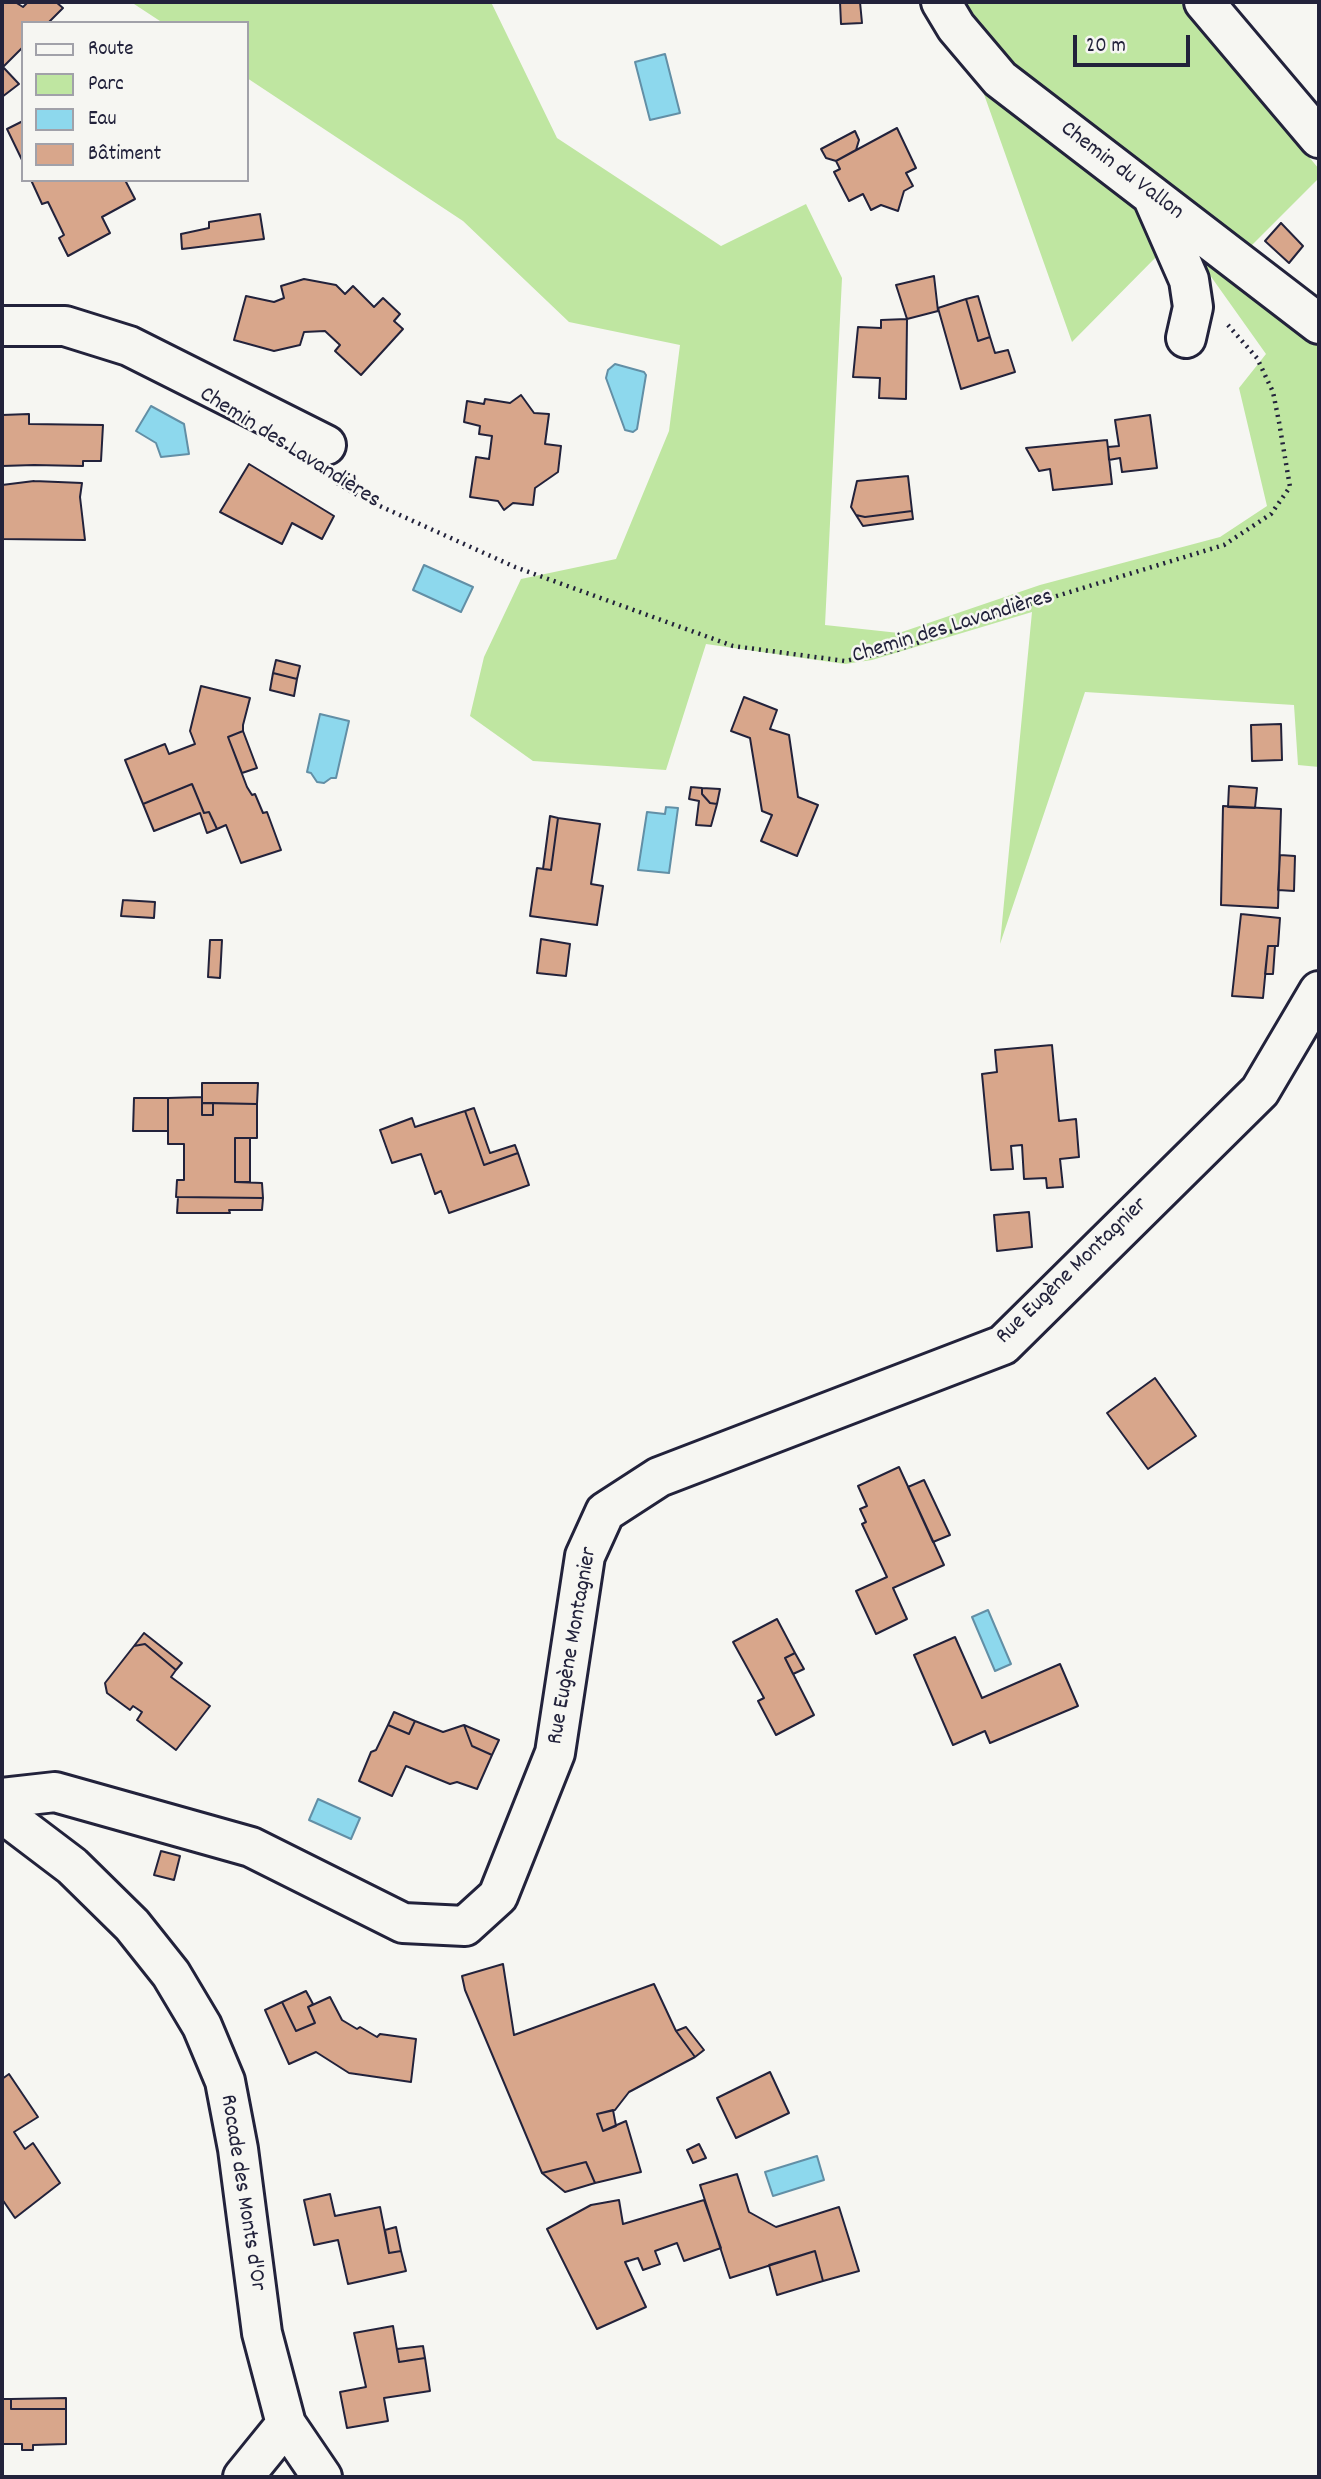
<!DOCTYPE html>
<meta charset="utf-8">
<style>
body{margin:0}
#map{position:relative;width:1321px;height:2479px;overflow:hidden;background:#f6f6f2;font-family:Dekko,sans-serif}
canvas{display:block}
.frame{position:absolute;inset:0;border:4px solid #22223b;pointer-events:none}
.legend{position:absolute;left:21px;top:21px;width:228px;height:161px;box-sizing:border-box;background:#f6f6f2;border:2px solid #a1a1a9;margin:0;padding:9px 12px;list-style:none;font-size:21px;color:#22223b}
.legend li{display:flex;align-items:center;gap:14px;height:35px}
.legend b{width:35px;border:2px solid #a1a1a9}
.scale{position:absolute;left:1073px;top:35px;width:117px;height:32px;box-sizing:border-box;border:4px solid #22223b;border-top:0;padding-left:9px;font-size:21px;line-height:24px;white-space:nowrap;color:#22223b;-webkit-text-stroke:5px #f6f6f2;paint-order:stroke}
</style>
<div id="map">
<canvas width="1321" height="2479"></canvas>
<div class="frame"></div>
<ul class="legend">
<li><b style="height:9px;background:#f6f6f2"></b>Route</li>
<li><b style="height:19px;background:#bfe6a1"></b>Parc</li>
<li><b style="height:19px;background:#8dd8ed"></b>Eau</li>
<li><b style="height:19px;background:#d8a68b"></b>Bâtiment</li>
</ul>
<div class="scale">20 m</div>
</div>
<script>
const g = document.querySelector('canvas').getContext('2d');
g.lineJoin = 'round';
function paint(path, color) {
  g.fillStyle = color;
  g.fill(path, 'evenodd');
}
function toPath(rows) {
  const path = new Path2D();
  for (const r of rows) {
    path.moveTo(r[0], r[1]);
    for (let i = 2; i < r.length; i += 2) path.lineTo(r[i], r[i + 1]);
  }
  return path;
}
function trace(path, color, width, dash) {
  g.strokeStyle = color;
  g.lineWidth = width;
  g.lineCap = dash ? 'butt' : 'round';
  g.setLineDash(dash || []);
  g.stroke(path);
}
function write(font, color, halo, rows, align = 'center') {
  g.font = font + ' Dekko,sans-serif';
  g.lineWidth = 5;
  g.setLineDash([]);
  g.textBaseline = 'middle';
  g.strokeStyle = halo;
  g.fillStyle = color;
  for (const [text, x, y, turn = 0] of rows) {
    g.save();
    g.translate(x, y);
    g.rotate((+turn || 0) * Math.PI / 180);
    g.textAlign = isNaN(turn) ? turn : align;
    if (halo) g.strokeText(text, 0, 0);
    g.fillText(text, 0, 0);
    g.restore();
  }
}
paint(toPath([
 [131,2,491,2,557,138,721,246,806,204,842,278,825,625,899,633,1040,585,1220,537,1267,506,1239,388,1266,354,1180,233,1319,338,1319,767,1298,765,1294,705,1085,692,1000,944,1032,612,872,660,845,664,706,644,666,770,533,761,470,716,484,657,521,579,616,559,669,431,680,345,569,322,463,221,247,78,247,23,163,23],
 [961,2,1180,2,1319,169,1319,178,1249,248,985,44],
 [980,83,1141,201,1162,251,1072,342]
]), '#bfe6a1');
const water = toPath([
 [665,54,680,113,650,120,635,62,665,54],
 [615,364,644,372,646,375,637,429,633,432,625,430,606,378,608,370,615,364],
 [151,406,184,424,189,454,161,457,156,443,136,431,151,406],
 [424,565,473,587,461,612,413,590,424,565],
 [320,714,349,721,336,778,331,778,324,783,317,782,311,773,307,772,320,714],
 [666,807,678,808,669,873,638,870,647,812,665,814,666,807],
 [988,1610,1011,1664,995,1671,972,1617,988,1610],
 [318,1799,360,1818,351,1839,309,1820,318,1799],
 [817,2156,824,2180,773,2196,765,2172,817,2156]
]);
paint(water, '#8dd8ed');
trace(water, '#628fa6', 2);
const building = toPath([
 [2,2,15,2,23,7,28,2,56,2,63,8,48,23,23,23,23,47,3,67,19,84,2,97,2,2],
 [840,2,860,2,862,23,841,24,840,2],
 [23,121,23,162,7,129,23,121],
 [897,128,916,168,906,173,913,186,904,191,898,211,881,205,871,210,863,194,849,201,834,172,840,169,836,161,897,128],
 [855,131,859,140,856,150,836,161,826,158,821,149,855,131],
 [31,180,125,180,135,199,102,217,110,233,68,256,59,238,64,235,48,202,42,204,31,180],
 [260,214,264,239,182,249,181,234,209,228,209,222,260,214],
 [1281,223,1303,246,1289,263,1265,241,1281,223],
 [934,276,938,311,907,319,896,285,934,276],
 [304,279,336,285,345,294,353,286,374,307,383,298,400,314,394,321,403,329,361,375,335,351,340,345,325,331,304,332,300,345,274,351,234,340,246,296,274,302,284,298,281,286,304,279],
 [978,296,990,337,978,341,966,299,978,296],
 [966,299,978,341,990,337,995,353,1008,350,1015,372,961,389,938,308,966,299],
 [907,319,906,399,879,398,880,378,853,377,858,327,881,328,881,320,907,319],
 [521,395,534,413,549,414,545,444,561,446,558,472,535,488,533,505,513,503,504,510,498,501,470,497,476,457,489,459,492,436,479,434,480,426,464,422,467,401,484,404,485,399,510,403,521,395],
 [29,414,29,424,103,425,101,461,83,461,83,466,34,465,2,466,2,415,29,414],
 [1150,415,1157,468,1122,472,1120,458,1109,460,1108,447,1119,446,1115,420,1150,415],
 [1107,440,1112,484,1053,490,1050,469,1039,471,1026,448,1107,440],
 [249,464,334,516,322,539,292,523,282,544,220,512,249,464],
 [908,476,912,511,865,517,856,515,851,507,857,481,908,476],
 [34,481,82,483,80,497,85,540,2,539,2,485,34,481],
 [912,511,913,519,863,526,856,515,865,517,912,511],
 [276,660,300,666,297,679,273,673,276,660],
 [273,673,297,679,294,696,270,690,273,673],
 [201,686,250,698,243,725,243,731,228,737,247,787,252,795,255,794,263,813,267,812,281,850,241,863,226,825,217,829,209,812,204,813,192,784,143,804,125,760,165,744,169,754,195,744,190,731,201,686],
 [744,697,777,710,770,729,789,735,798,797,818,805,797,856,761,841,772,815,762,811,750,738,731,731,744,697],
 [1281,724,1282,760,1252,761,1251,725,1281,724],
 [243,731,257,768,242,773,228,737,243,731],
 [192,784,204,813,209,812,217,829,207,833,200,813,154,831,143,804,192,784],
 [1229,786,1257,788,1255,808,1228,807,1229,786],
 [691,787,702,788,702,794,710,803,717,804,711,826,696,825,699,801,689,799,691,787],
 [702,788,720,789,717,804,710,803,702,794,702,788],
 [1223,806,1281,809,1278,908,1221,905,1223,806],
 [550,816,558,818,551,870,543,869,550,816],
 [558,818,600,824,591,884,603,886,597,925,530,916,537,868,551,870,558,818],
 [1280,855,1295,856,1294,891,1278,890,1280,855],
 [123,900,155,902,154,918,121,916,123,900],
 [1241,914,1280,918,1278,946,1268,946,1263,998,1232,996,1241,914],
 [541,939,570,944,566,976,537,973,541,939],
 [210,940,222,940,220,978,208,977,210,940],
 [1268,946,1275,946,1273,974,1265,974,1268,946],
 [1052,1045,1059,1121,1076,1119,1079,1157,1060,1159,1063,1187,1047,1188,1046,1178,1024,1179,1022,1145,1011,1146,1013,1169,991,1170,982,1074,997,1072,995,1050,1052,1045],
 [202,1083,258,1083,257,1104,202,1103,202,1083],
 [202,1097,202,1115,213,1115,213,1103,257,1104,257,1138,235,1138,235,1182,262,1183,263,1198,176,1197,177,1180,184,1180,184,1144,168,1144,168,1098,202,1097],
 [134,1098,168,1098,168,1131,133,1131,134,1098],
 [202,1103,213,1103,213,1115,202,1115,202,1103],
 [474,1108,490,1153,515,1145,518,1153,484,1165,465,1111,474,1108],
 [465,1111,484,1165,518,1153,529,1185,449,1213,441,1191,435,1194,421,1154,392,1163,380,1130,412,1118,415,1127,465,1111],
 [235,1138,250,1138,250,1182,235,1182,235,1138],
 [178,1197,263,1198,262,1210,229,1210,230,1213,177,1213,178,1197],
 [1029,1212,1032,1247,997,1251,994,1215,1029,1212],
 [1155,1378,1196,1436,1148,1469,1107,1413,1155,1378],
 [899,1467,944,1565,893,1588,907,1619,876,1634,856,1591,887,1577,862,1524,866,1522,860,1509,867,1506,858,1486,899,1467],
 [924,1480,950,1535,933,1542,908,1487,924,1480],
 [777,1619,795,1653,785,1658,814,1715,776,1735,758,1701,764,1698,733,1642,777,1619],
 [144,1633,182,1663,176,1670,145,1644,134,1646,144,1633],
 [955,1637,982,1698,1060,1664,1078,1706,990,1743,985,1731,953,1745,914,1655,955,1637],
 [145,1644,176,1670,171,1677,210,1706,176,1750,137,1720,142,1712,133,1706,130,1710,107,1693,105,1683,134,1646,145,1644],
 [795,1653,804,1669,793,1674,785,1658,795,1653],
 [394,1712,415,1721,409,1734,388,1725,394,1712],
 [415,1721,443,1732,464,1725,472,1746,492,1755,477,1789,457,1782,450,1784,406,1766,392,1796,359,1781,371,1752,376,1750,388,1725,409,1734,415,1721],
 [464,1725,499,1740,492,1755,472,1746,464,1725],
 [161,1851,180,1856,174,1880,154,1875,161,1851],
 [503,1964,514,2035,654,1984,676,2031,695,2057,629,2092,615,2110,597,2114,603,2131,626,2121,641,2172,595,2183,586,2162,542,2173,465,1990,462,1976,503,1964],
 [306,1991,313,2004,308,2007,315,2023,296,2031,282,2002,306,1991],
 [330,1997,342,2020,357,2029,360,2027,377,2037,380,2034,416,2039,411,2082,349,2073,316,2052,289,2064,265,2010,282,2002,296,2031,315,2023,308,2007,330,1997],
 [686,2027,704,2050,695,2057,676,2031,686,2027],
 [770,2072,789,2113,736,2138,717,2098,770,2072],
 [9,2074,38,2117,14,2132,25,2149,33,2143,60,2183,15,2218,2,2199,2,2079,9,2074],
 [613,2110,616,2126,603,2131,597,2114,613,2110],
 [699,2144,706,2158,693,2163,687,2150,699,2144],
 [586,2162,595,2183,565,2192,542,2173,586,2162],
 [737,2174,749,2212,776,2227,839,2207,859,2271,823,2281,815,2251,730,2278,700,2185,737,2174],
 [330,2194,335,2216,380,2207,389,2253,401,2251,406,2271,348,2284,338,2240,314,2245,304,2200,330,2194],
 [619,2200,623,2224,704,2200,721,2248,684,2261,677,2243,655,2251,660,2264,643,2270,638,2258,625,2262,646,2307,597,2329,547,2229,591,2205,619,2200],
 [396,2227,401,2251,389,2253,385,2230,396,2227],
 [815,2251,823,2281,777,2295,769,2265,815,2251],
 [393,2326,399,2362,425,2358,430,2391,384,2398,388,2421,347,2428,340,2392,366,2387,354,2333,393,2326],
 [423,2346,425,2358,399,2362,397,2349,423,2346],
 [66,2398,66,2409,11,2409,11,2399,66,2398],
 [2,2399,11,2399,11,2409,66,2409,66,2444,33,2445,33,2450,22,2450,22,2444,2,2444,2,2399]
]);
paint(building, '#d8a68b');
trace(building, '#22223b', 2);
const minor = toPath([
 [941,2,956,27,1000,79,1319,324],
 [1204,2,1319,138],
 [1153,198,1189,280,1193,307,1186,338],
 [2,326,65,326,129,346,326,445],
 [2,1798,55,1792,251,1847,403,1923,465,1926,498,1896,555,1753,585,1556,605,1512,659,1477,1003,1345,1260,1091,1319,991],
 [2,1813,72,1866,132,1925,171,1974,202,2026,225,2081,238,2149,262,2333,286,2424,322,2477],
 [243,2477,286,2424]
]);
trace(minor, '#22223b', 44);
trace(toPath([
 [337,483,362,498,515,567,733,646,845,661,897,650,1037,602,1224,545,1271,514,1290,487,1279,422,1273,392,1257,358,1228,325]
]), '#22223b', 4.5, [2, 5]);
trace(minor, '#f6f6f2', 38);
write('23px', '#22223b', '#f6f6f2', [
 ["Chemin du Vallon",1121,172,37],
 ["Chemin des Lavandières",289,449,32],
 ["Chemin des Lavandières",953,628,-17],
 ["Rue Eugène Montagnier",1073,1272,-44],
 ["Rue Eugène Montagnier",574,1646,-80],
 ["Rocade des Monts d'Or",241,2193,81]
]);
</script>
